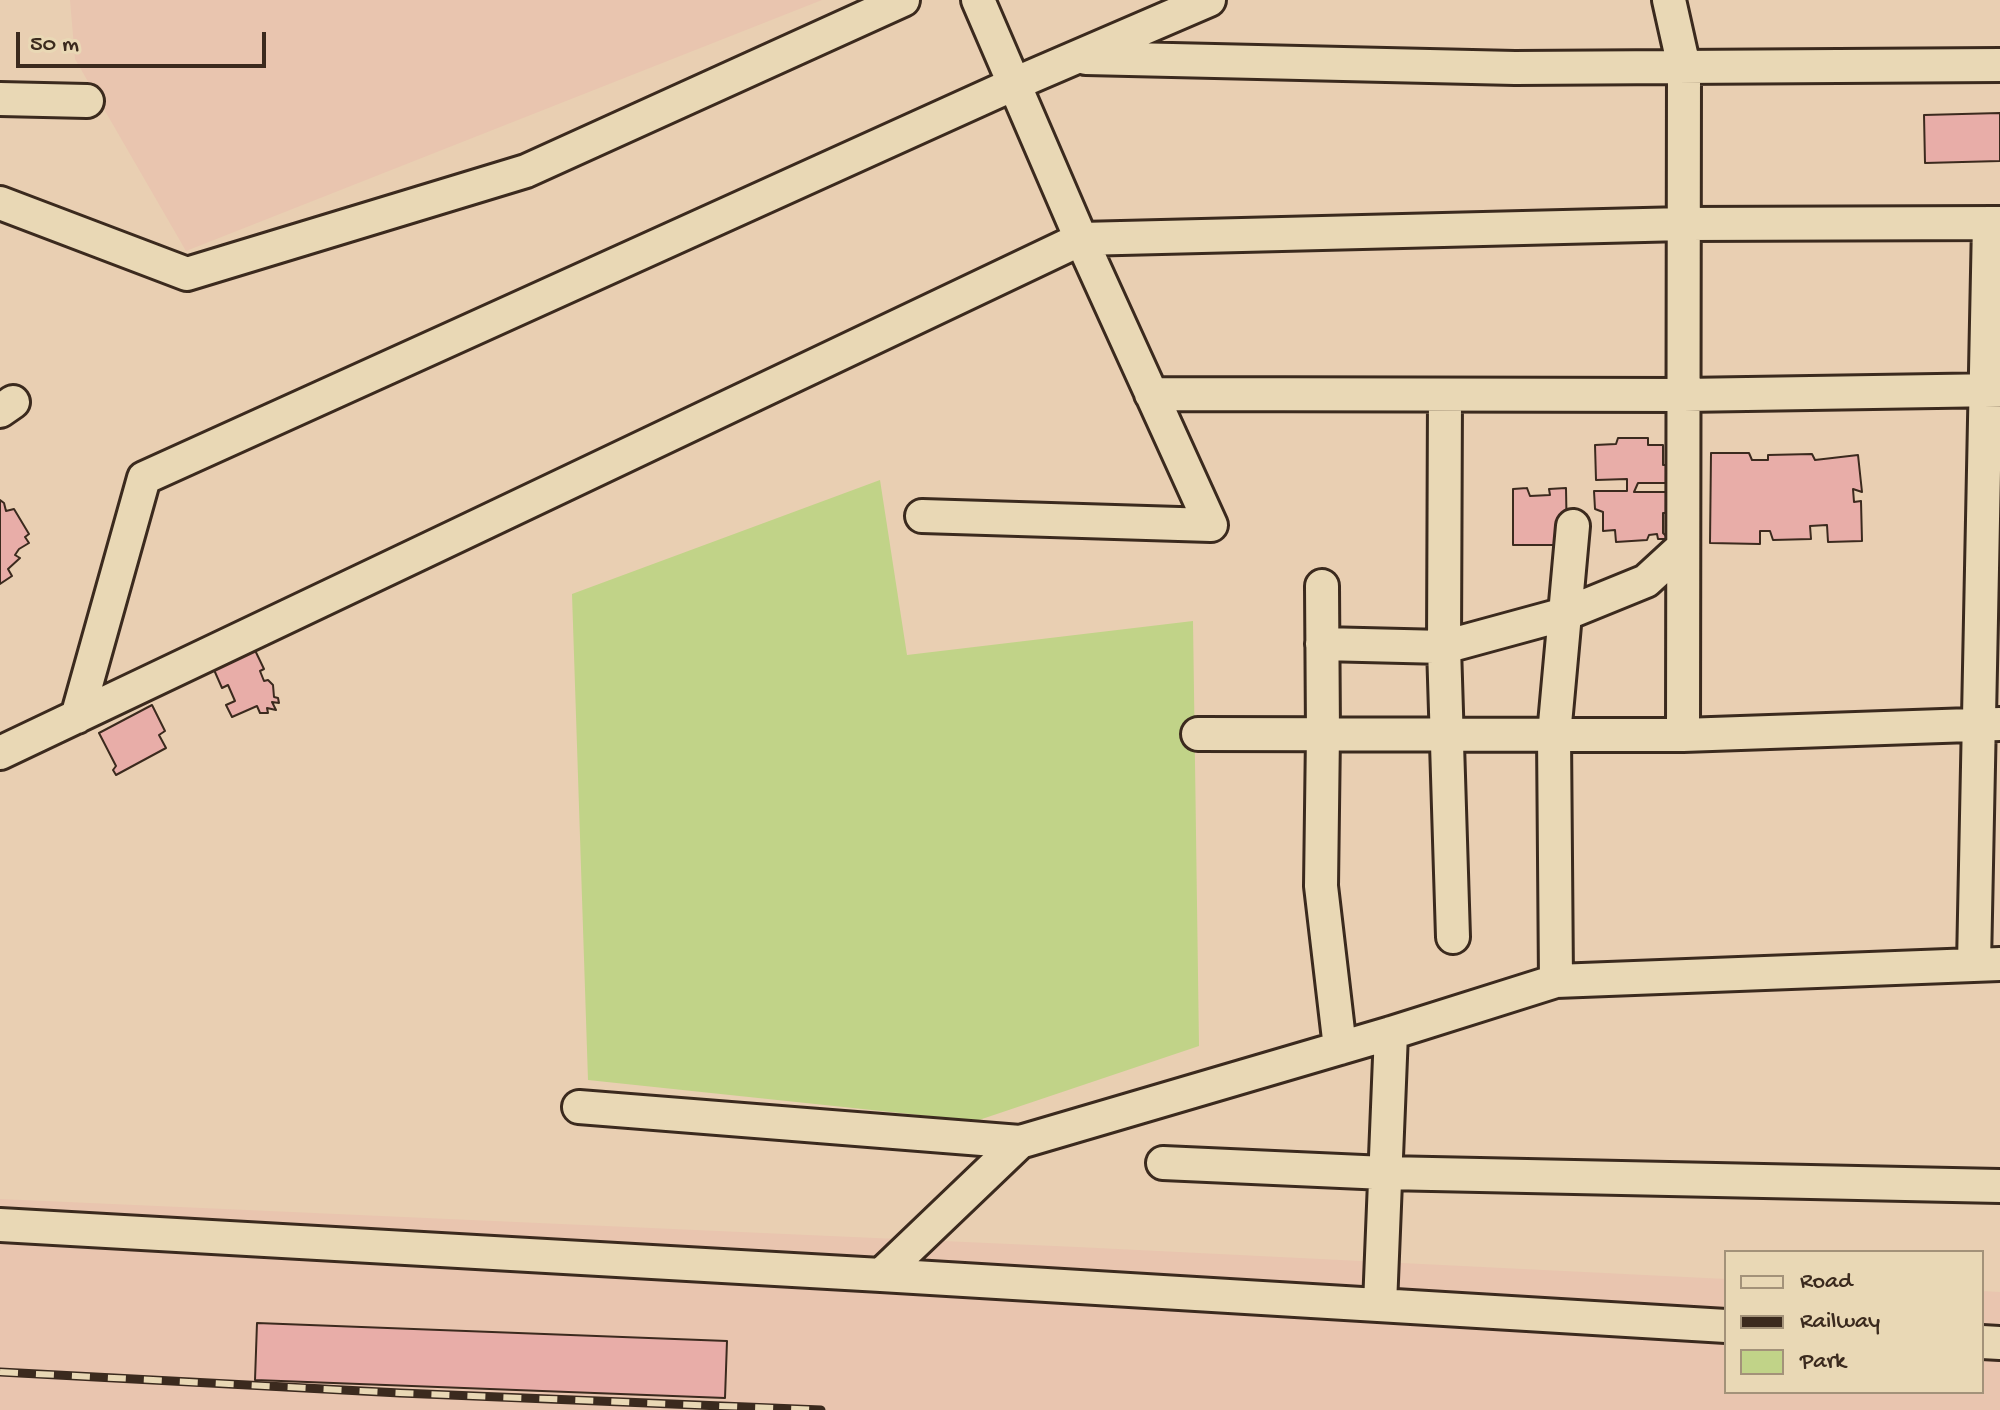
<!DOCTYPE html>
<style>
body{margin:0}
#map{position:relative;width:2000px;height:1410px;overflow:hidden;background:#e9cfb2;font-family:"Gochi Hand",sans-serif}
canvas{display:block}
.legend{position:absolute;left:1724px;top:1250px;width:260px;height:144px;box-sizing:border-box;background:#e9d8b5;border:2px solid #a39279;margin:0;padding:10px 14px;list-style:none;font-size:24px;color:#3b2a1e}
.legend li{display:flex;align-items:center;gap:16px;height:40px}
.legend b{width:40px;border:2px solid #a39279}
.scale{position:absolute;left:16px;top:32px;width:250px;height:36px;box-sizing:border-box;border:4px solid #3b2a1e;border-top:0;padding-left:10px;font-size:24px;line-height:28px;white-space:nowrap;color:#3b2a1e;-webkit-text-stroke:6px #e9d8b5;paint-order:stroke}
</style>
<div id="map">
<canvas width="2000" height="1410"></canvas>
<ul class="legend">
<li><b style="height:10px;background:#e9d8b5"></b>Road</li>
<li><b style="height:10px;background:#3b2a1e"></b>Railway</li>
<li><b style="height:22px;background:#c1d388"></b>Park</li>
</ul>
<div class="scale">50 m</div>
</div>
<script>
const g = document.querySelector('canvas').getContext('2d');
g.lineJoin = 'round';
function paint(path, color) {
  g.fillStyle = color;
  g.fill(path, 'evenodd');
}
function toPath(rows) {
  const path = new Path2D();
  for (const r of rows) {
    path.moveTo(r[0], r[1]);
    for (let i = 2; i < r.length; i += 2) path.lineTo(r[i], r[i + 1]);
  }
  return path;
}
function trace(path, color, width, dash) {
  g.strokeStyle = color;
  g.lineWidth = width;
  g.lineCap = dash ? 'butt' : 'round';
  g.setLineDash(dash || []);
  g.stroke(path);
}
paint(toPath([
 [70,0,822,0,186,251,75,59],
 [0,1199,1077,1247,1726,1279,1726,1392,1982,1392,1982,1291,2000,1292,2000,1410,0,1410]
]), '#e9c5af');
paint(toPath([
 [880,480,907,655,1193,621,1199,1046,976,1121,588,1080,572,594]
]), '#c1d388');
const building = toPath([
 [2000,113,2000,161,1925,163,1924,115,2000,113],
 [1618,438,1648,438,1648,445,1663,445,1663,465,1671,465,1671,483,1638,483,1634,492,1671,492,1671,513,1663,513,1663,533,1669,539,1658,539,1657,534,1649,535,1647,540,1616,542,1615,530,1603,531,1603,512,1595,509,1594,491,1627,491,1627,479,1596,480,1595,445,1616,444,1618,438],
 [1711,453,1749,453,1752,460,1768,460,1768,455,1812,454,1815,460,1858,455,1862,492,1853,489,1854,502,1861,501,1862,541,1828,542,1827,525,1810,526,1811,539,1773,540,1770,531,1760,531,1760,544,1710,543,1711,453],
 [1527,488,1530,496,1550,495,1549,489,1566,488,1567,545,1513,545,1513,489,1527,488],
 [0,500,4,503,6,511,14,509,29,534,25,537,29,543,19,549,15,555,20,558,8,569,12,576,0,584,0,500],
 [252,644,264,669,260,671,264,681,268,680,273,685,274,697,278,698,279,703,272,702,276,710,267,708,268,713,260,713,257,706,232,717,226,705,235,701,228,685,222,688,211,663,252,644],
 [152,705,165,731,159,735,166,748,116,775,113,770,116,766,99,733,152,705],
 [257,1323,727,1341,725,1398,255,1380,257,1323]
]);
paint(building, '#e8ada8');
trace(building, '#3b2a1e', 2);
const minor = toPath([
 [1669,0,1684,67,1683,735],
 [1086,58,1515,68,2000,65],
 [0,99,87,101],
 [0,203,187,274,526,171,903,0],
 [1151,394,1684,395,2000,390],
 [1445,395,1444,647,1453,937],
 [0,411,13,402],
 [922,516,1211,525,1081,239,978,0],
 [1322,586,1323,734,1321,886,1340,1048],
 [1322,644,1444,647,1565,614,1646,581,1683,547],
 [77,717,144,478,1014,84,1209,0],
 [1198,734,1683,735,2000,724],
 [0,753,1081,239,1684,224,2000,223],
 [1974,964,1989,223],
 [1556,981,1554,735,1573,526],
 [579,1107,1020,1142],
 [1163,1163,1385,1173,2000,1186],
 [0,1225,881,1275,1726,1326],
 [881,1275,1020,1142,1391,1033,1556,981,2000,964],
 [1380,1305,1391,1033],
 [1982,1342,2000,1343]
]);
trace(minor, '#3b2a1e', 38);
trace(minor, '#e9d8b5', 32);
const rail = toPath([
 [0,1372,400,1393,821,1410]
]);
trace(rail, '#3b2a1e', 9);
trace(rail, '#e9d8b5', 6, [18]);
</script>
